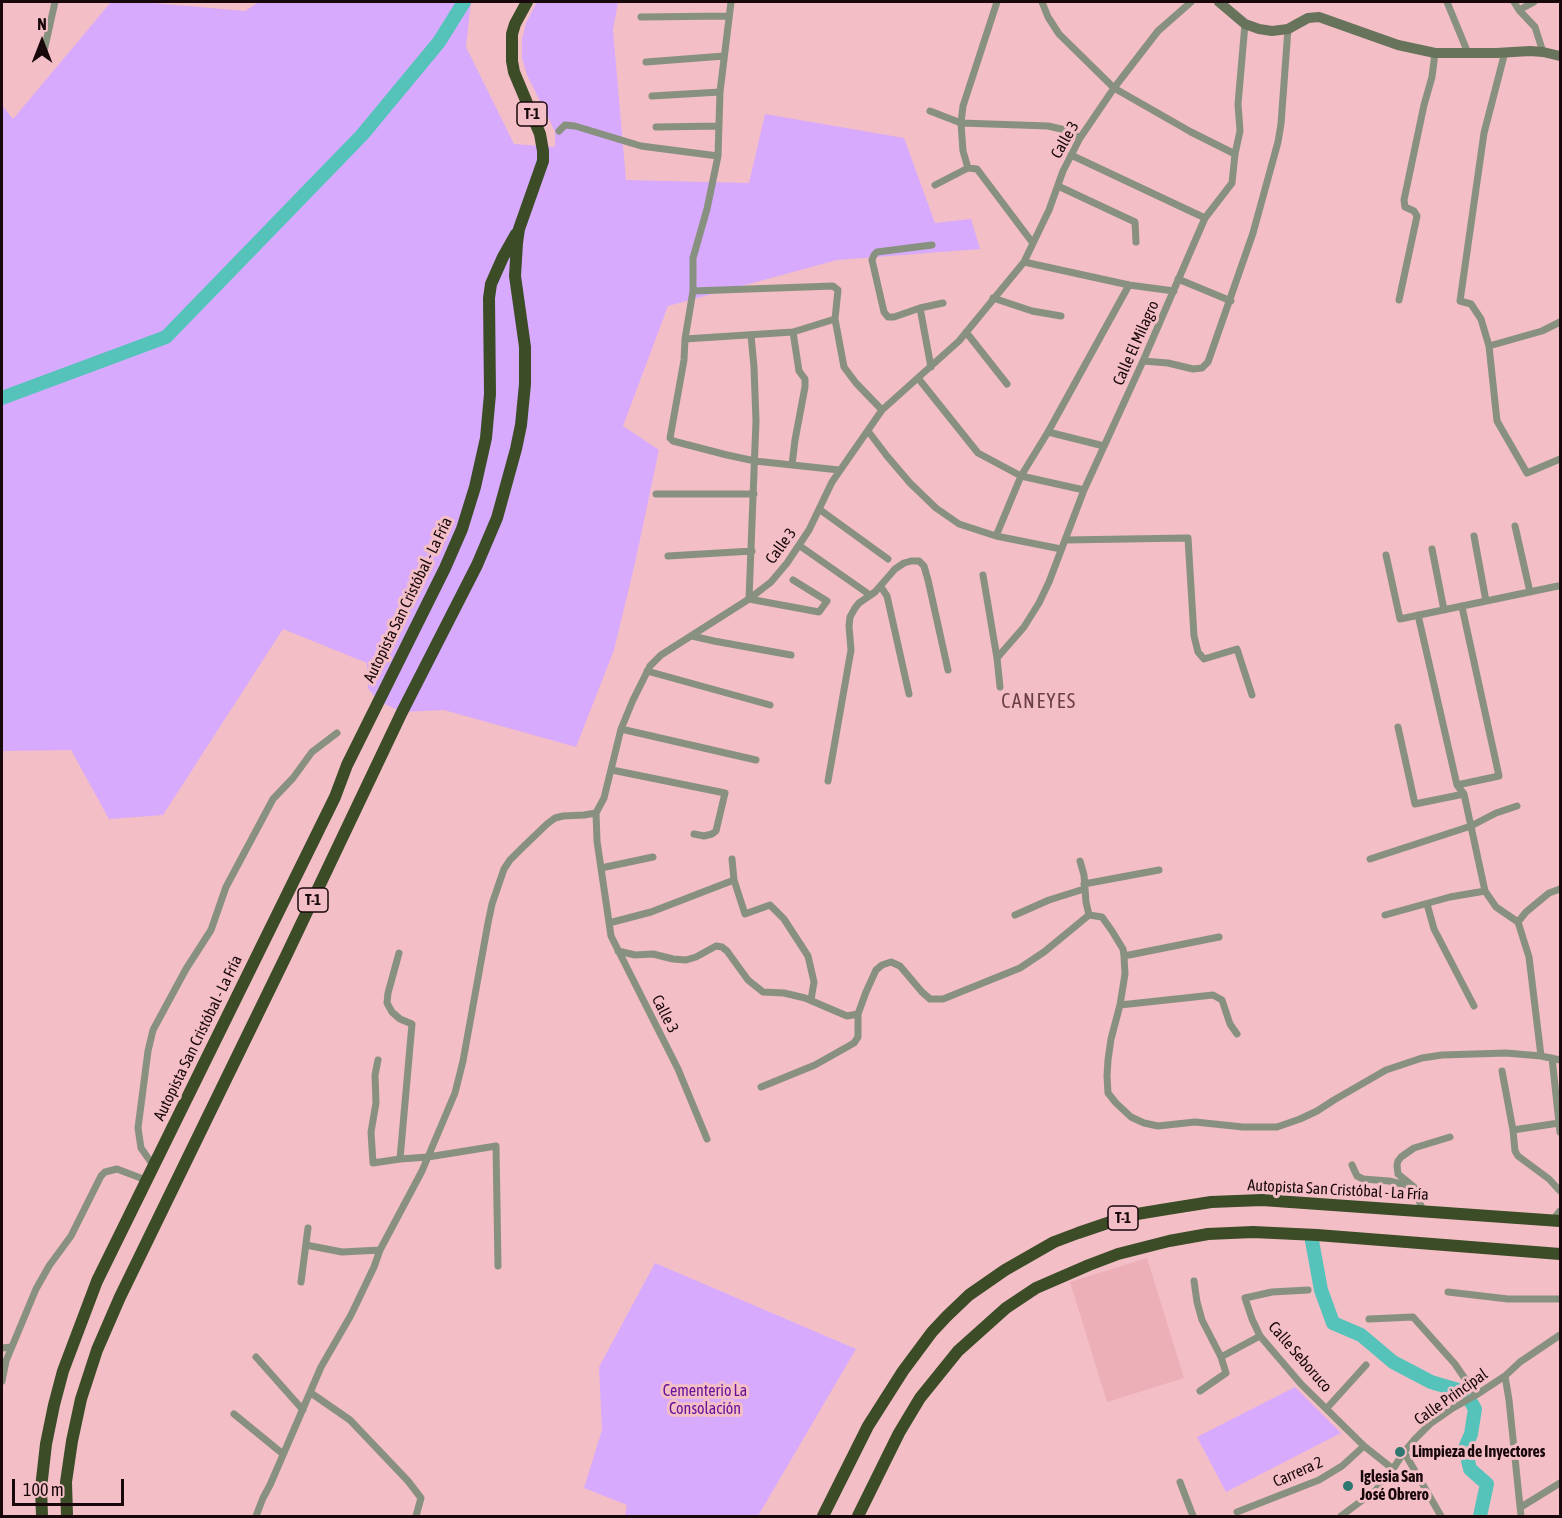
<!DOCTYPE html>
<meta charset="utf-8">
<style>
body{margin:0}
#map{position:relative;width:1562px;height:1518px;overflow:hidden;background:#f3bec6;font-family:"Asap Condensed",sans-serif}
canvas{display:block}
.frame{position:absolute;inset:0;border:3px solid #19080b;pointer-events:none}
.north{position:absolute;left:12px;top:12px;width:60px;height:60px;-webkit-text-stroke:4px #f3bec6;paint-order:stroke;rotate:0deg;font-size:16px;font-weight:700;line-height:24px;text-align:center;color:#19080b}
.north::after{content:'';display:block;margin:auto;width:21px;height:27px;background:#19080b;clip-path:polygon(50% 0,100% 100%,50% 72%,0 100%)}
.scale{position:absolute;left:12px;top:1479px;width:112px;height:27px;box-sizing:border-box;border:3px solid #19080b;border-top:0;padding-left:8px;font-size:18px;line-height:21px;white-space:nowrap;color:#19080b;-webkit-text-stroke:4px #f3bec6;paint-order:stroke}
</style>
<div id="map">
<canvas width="1562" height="1518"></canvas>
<div class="frame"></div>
<div class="north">N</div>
<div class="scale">100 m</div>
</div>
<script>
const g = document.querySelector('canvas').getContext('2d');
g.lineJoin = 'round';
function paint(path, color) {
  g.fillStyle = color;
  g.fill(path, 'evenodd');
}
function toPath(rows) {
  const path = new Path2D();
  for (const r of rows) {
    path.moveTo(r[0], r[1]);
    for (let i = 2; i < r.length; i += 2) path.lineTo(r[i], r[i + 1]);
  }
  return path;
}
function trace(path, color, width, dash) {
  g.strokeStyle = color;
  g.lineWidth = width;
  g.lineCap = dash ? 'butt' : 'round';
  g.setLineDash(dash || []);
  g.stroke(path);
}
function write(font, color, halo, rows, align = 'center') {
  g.font = font + ' "Asap Condensed",sans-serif';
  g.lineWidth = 6;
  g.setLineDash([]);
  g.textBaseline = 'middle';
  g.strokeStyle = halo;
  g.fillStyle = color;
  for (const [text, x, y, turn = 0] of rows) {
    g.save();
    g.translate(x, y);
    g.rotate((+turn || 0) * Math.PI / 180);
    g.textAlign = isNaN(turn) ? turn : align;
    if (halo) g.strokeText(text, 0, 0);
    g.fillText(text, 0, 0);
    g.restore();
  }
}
paint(toPath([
 [1147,1258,1184,1378,1107,1402,1070,1282]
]), '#ecafb8');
paint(toPath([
 [111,2,141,2,245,11,259,2,471,2,466,47,514,144,555,147,555,132,550,121,527,75,522,58,522,40,526,23,537,2,618,2,613,30,626,180,749,183,765,114,904,138,935,223,971,219,980,249,837,260,668,306,623,426,659,450,635,563,614,650,576,747,444,710,402,712,378,701,368,688,367,663,283,629,163,815,109,819,71,750,2,751,2,105,13,119],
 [655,1263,856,1349,758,1516,625,1516,627,1505,584,1488,602,1430,599,1367],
 [1295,1387,1341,1433,1226,1492,1197,1437]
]), '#d7aafd');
trace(toPath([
 [2,398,166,337,362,135,439,42,464,2],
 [1312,1241,1321,1290,1333,1323,1361,1335,1393,1362,1431,1382,1465,1392,1475,1409,1471,1434,1465,1448,1470,1469,1487,1484,1480,1516]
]), '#56c3bb', 14);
trace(toPath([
 [731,2,720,92,718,156,707,209,693,258,693,291,685,339,684,360,670,438,673,441,727,455,755,461,839,470],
 [1042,2,1048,17,1059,34,1114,88,1191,132,1235,154],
 [1447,2,1468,53],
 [1514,2,1519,10,1535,27,1543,52],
 [1519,10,1534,2],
 [641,17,728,16],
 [44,51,55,2],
 [1505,52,1484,133,1460,301,1471,304,1481,319,1489,346,1497,421,1527,473,1560,459],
 [646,62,724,56],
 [652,96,720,92],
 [930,111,961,123,1048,126,1070,131,1080,138],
 [656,127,719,126],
 [559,131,565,125,575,126,641,146,718,156],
 [1071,155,1205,218],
 [968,168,963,151,961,123,963,106,997,2],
 [935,185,968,168,977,169,1032,242],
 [1058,186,1135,222,1136,242],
 [932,245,877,252,874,255,872,260,884,312,888,317,894,317,920,308,943,303],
 [1024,262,1129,285,1174,291],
 [1178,279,1231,301],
 [693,291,833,286,838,290,835,319],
 [993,298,1032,311,1061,316],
 [1399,300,1417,216,1414,211,1405,207,1404,200,1424,105,1432,77,1435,53],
 [920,308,931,367],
 [966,332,1007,384],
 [751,335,754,367,756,421,749,599,819,612,827,601,793,580],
 [685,339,793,332,835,319,844,367,856,383,882,410],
 [1489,346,1542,331,1560,322],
 [1143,361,1168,363,1193,369,1202,368,1208,362,1253,233,1278,142,1281,124,1288,29],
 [918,378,978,453,1021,476,1084,490],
 [868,431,887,456,910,483,936,508,959,524,996,536,1061,549],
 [1104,446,1048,432,1129,285],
 [792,465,795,440,805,387,805,379,799,371,793,332],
 [656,494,754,494],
 [819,509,888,559],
 [1515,526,1530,592],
 [996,536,1021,476,1048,432],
 [1474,536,1486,601],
 [1065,540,1188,538,1194,636,1198,652,1204,659,1237,649,1252,695],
 [800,546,870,595],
 [1432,549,1444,610],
 [1386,555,1400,619,1558,586],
 [668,556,752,551],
 [983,575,997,658,1000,687],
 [881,587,887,596,909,694],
 [1418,615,1457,785,1464,794,1485,891],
 [692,636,714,641,791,655],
 [997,658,1024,627,1039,603,1049,582,1084,490,1143,361,1205,218,1232,183,1235,154,1240,131,1238,104,1245,24],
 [647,671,770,705],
 [1398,727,1415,804,1464,794],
 [621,729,756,760],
 [612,770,725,793,716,831,712,834,704,836,694,834],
 [828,781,851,650,849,626,850,617,855,608,859,603,875,592,895,569,904,563,911,561,919,561,924,566,928,580,948,670],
 [1457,785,1499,776,1462,607],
 [732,859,734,880,745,914,770,905,784,919,808,956,814,982,811,1000],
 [1370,859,1471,826,1496,813,1517,806],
 [1080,861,1084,875,1086,902,1089,915],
 [601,868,653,857],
 [1084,884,1159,870],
 [1427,904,1434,929,1474,1006],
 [1015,915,1049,900,1084,889],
 [1385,915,1450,897,1485,891,1496,907,1518,922,1529,957,1541,1056],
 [1518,922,1526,912,1549,893,1560,889],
 [609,923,651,912,734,880],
 [618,951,635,955,653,954,673,959,686,960,696,957,716,946,722,947,727,951,748,980,763,992,784,993,805,998,847,1016,858,1014],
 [399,953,388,993,387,1003,392,1012,400,1019,412,1024,400,1159],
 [1124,956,1219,937],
 [1120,1005,1213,995,1222,1000,1230,1024,1237,1034],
 [1552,1058,1560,1132],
 [378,1060,375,1075,376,1103,371,1132,373,1163,400,1159,428,1157,496,1146,498,1266],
 [1502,1071,1513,1130,1559,1123],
 [761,1087,815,1065,854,1043,858,1037,858,1014,866,992,876,970,882,965,891,962,900,966,922,992,930,999,943,999,1020,968,1044,952,1089,915,1102,917,1112,931,1123,949,1124,956,1125,974,1120,1005,1111,1039,1108,1060,1107,1076,1108,1093,1116,1103,1131,1117,1144,1123,1158,1126,1195,1122,1243,1127,1277,1127,1300,1119,1317,1111,1334,1100,1386,1070,1422,1058,1442,1055,1506,1053,1541,1056,1560,1060],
 [1513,1130,1515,1151,1518,1156,1549,1179,1560,1191],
 [707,1139,678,1069,611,936,597,841,596,813,604,798,621,729,633,700,650,666,661,655,749,599,771,582,787,563,809,530,832,482,882,410,959,341,1024,262,1049,210,1063,171,1080,138,1114,88,1158,31,1191,2],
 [153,1165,141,1148,138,1128,148,1051,153,1030,186,969,211,930,226,887,273,799,293,778,312,752,337,733],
 [1352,1165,1357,1176,1363,1179,1389,1181,1411,1186],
 [1423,1211,1414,1187,1398,1174,1397,1165,1398,1161,1401,1157,1414,1148,1450,1137],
 [1552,1221,1560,1211],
 [306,1245,342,1252,380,1250],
 [1194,1281,1197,1302,1202,1320,1221,1357,1226,1373,1200,1391],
 [301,1282,308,1228],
 [1308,1290,1272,1292,1245,1298,1252,1319,1260,1336,1301,1384,1364,1446,1393,1469],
 [1448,1292,1508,1299,1560,1299],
 [1369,1319,1413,1317,1455,1364,1476,1395],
 [2,1348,11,1347],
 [256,1357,303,1410],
 [1221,1357,1260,1336],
 [1505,1376,1509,1400,1521,1516],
 [2,1381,6,1361,36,1289,49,1266,71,1236,101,1176,105,1172,117,1169,146,1180],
 [311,1393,350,1420,408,1481,421,1498,416,1516],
 [1327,1408,1366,1365],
 [234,1414,283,1454],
 [1404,1452,1441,1516],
 [1180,1482,1193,1516],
 [1521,1507,1560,1483],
 [1237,1512,1319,1480,1342,1466,1364,1446],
 [256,1516,263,1498,270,1485,321,1367,351,1315,374,1267,380,1250,422,1171,455,1093,463,1061,488,923,492,904,504,869,510,860,522,848,547,824,555,818,563,816,584,815,596,813],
 [1341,1516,1376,1490,1393,1469,1404,1452,1415,1439,1430,1424,1453,1408,1476,1395,1505,1376,1520,1362,1560,1335]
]), '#88917f', 7);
trace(toPath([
 [1219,2,1245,24,1259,29,1272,31,1288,29,1308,18,1319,17,1398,45,1435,53,1496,53,1530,51,1543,52,1560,56]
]), '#67735a', 10);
trace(toPath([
 [42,1516,41,1488,46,1444,54,1405,63,1371,97,1281,335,797,347,765,445,568,462,529,475,487,486,438,490,394,489,298,491,284,503,257,516,234],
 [67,1516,66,1482,72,1441,81,1399,97,1350,120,1297,286,956,402,712,477,565,497,518,516,449,521,425,525,384,525,347,515,276,517,243,519,229,543,161,543,151,540,134,514,72,512,61,512,34,515,24,527,2],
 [823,1516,868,1426,903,1371,932,1332,947,1316,969,1295,1005,1270,1054,1242,1078,1233,1131,1215,1161,1210,1211,1202,1262,1200,1560,1221],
 [858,1516,899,1433,920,1398,958,1351,1006,1308,1036,1288,1089,1265,1118,1254,1169,1241,1208,1234,1253,1232,1317,1235,1560,1254]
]), '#3b4c27', 12);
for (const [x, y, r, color] of [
 [1400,1452,6,"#2f7872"],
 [1348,1486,6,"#2f7872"]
]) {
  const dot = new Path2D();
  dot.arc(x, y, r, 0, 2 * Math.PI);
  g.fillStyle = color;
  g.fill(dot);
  trace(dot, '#f3bec6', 2);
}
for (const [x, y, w] of [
 [532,114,30],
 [313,900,30],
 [1123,1218,30]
]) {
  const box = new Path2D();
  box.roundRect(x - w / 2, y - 12, w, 24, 4.5);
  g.fillStyle = '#f3bec6';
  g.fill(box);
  trace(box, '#19080b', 1.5);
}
write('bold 15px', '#19080b', null, [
 ["T-1",532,114],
 ["T-1",313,900],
 ["T-1",1123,1218]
]);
write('16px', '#19080b', '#f3bec6', [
 ["Calle 3",1065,140,-60],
 ["Calle El Milagro",1136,343,-66],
 ["Calle 3",781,546,-54],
 ["Autopista San Cristóbal - La Fría",408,600,-64],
 ["Calle 3",665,1014,63],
 ["Autopista San Cristóbal - La Fría",198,1038,-64],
 ["Autopista San Cristóbal - La Fría",1338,1190,3],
 ["Calle Seboruco",1300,1357,49],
 ["Calle Principal",1451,1397,-35],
 ["Carrera 2",1298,1472,-24]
]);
write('16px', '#6a119a', '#f3bec6', [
 ["Cementerio La",705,1391],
 ["Consolación",705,1409]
]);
write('bold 16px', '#19080b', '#f3bec6', [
 ["Limpieza de Inyectores",1412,1452],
 ["Iglesia San",1360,1477],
 ["José Obrero",1360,1495]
], 'left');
g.letterSpacing = '1.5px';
write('20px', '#6b3f47', '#f3bec6', [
 ["CANEYES",1039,702]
]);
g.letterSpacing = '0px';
</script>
